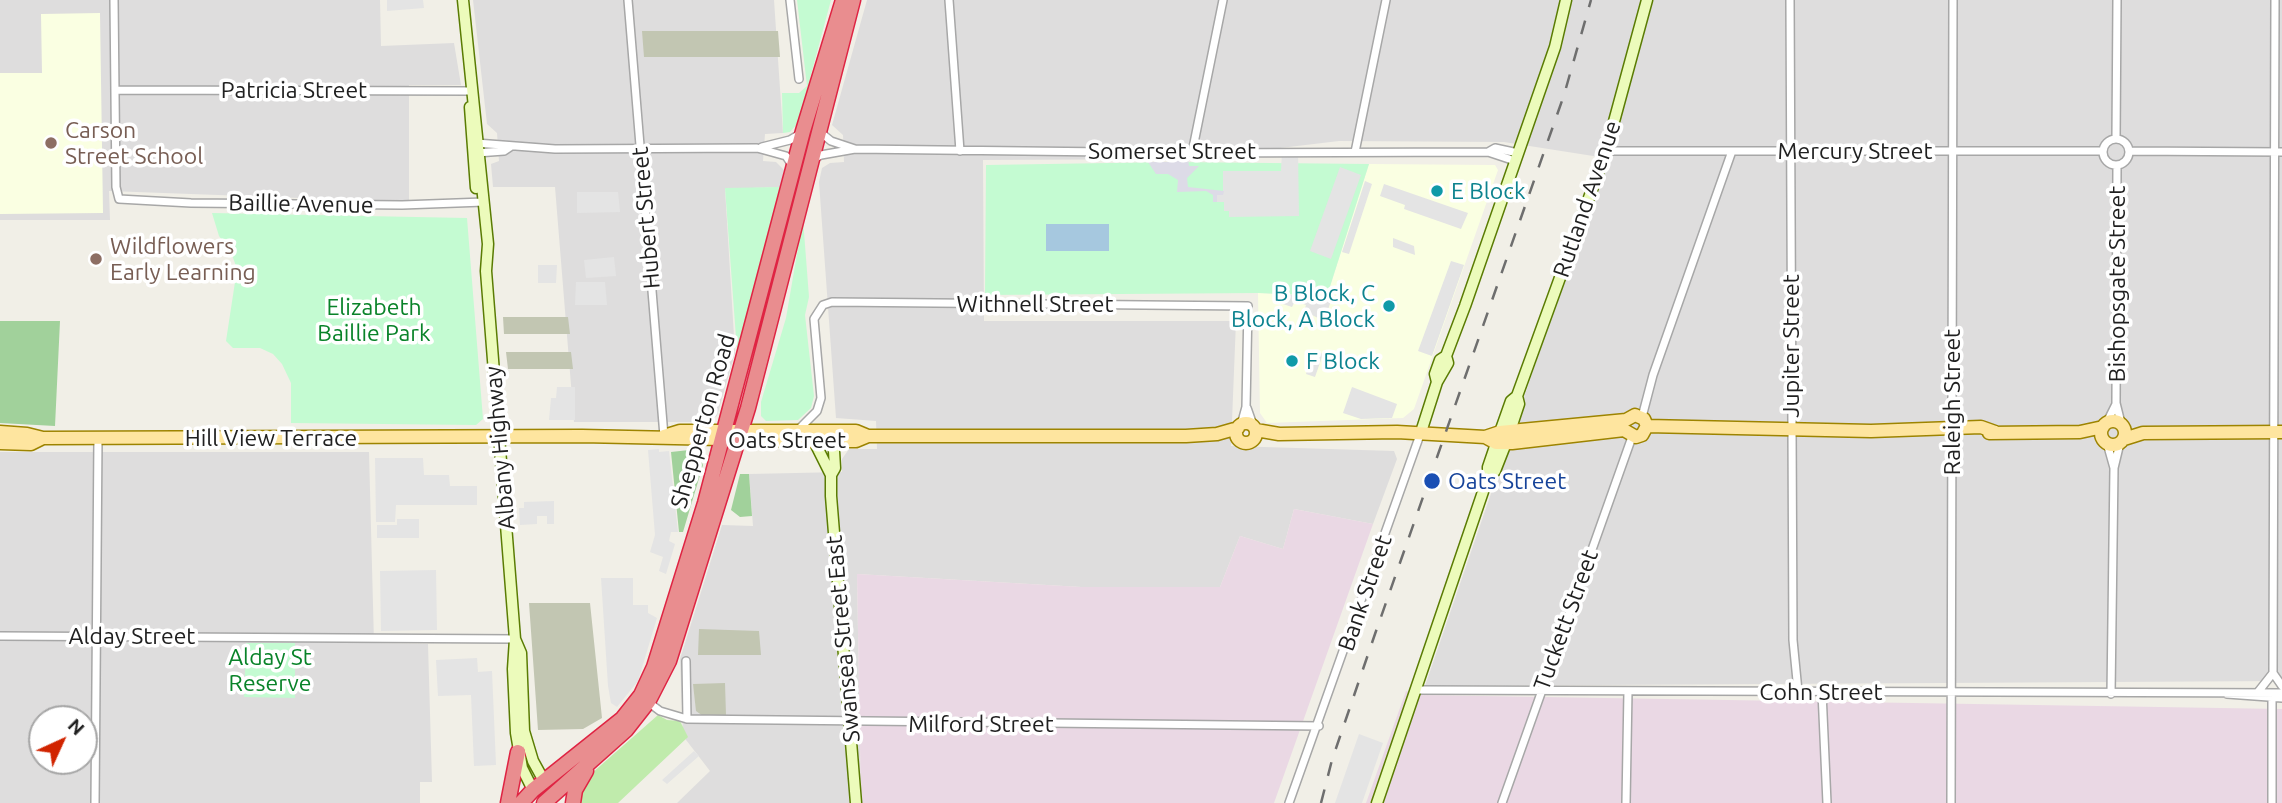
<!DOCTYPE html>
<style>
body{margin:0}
#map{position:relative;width:2282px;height:803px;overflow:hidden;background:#f1efe7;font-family:Ubuntu,sans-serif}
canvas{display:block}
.north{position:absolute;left:28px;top:705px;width:70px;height:70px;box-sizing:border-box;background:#fff;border:2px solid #a6a6a6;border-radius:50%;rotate:45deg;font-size:19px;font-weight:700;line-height:28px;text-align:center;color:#202020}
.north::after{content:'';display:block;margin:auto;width:24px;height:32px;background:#d12400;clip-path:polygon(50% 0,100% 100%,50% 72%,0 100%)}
</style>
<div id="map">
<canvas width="2282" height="803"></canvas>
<div class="north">N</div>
</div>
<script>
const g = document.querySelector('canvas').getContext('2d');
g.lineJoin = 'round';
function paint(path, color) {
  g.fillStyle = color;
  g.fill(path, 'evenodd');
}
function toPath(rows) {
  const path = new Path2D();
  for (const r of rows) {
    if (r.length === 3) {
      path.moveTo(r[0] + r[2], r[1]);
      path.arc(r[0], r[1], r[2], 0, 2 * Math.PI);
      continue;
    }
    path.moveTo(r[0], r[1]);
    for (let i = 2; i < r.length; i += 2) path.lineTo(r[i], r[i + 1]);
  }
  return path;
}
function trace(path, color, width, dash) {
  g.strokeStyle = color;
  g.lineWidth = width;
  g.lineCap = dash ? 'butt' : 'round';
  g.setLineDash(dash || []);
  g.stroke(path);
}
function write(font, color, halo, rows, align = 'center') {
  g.font = font + ' Ubuntu,sans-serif';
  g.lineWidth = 7;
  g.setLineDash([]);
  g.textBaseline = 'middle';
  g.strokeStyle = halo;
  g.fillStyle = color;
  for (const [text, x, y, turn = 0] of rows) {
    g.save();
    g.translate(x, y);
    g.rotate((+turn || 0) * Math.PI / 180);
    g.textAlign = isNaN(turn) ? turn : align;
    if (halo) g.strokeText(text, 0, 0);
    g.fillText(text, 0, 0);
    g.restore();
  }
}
paint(toPath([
 [0,0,380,0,381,46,454,43,461,85,409,85,409,202,109,191,110,220,0,220],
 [473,0,774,0,783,133,765,134,763,161,776,162,784,170,780,187,725,189,735,353,717,416,709,422,574,422,555,187,493,187,491,164,499,161,497,133,487,124],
 [867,0,2282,0,2282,681,1425,686,1606,158,1504,142,1339,141,1188,159,983,160,984,321,1236,321,1231,446,1394,451,1397,459,1373,524,1294,509,1283,549,1240,536,1220,587,1081,587,857,574,861,803,677,803,710,771,683,736,680,659,722,525,753,526,749,474,842,472,842,459,849,449,877,449,876,421,836,418,819,182,822,168,830,163,844,162,843,135,832,125],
 [0,452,369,452,374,643,428,644,432,782,420,782,420,803,0,803],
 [42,719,84,719,84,761,42,761]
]), '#dedddd');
paint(toPath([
 [1294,509,1373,524,1274,803,861,803,857,574,1081,587,1220,587,1240,536,1283,549],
 [1406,691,1420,695,2282,709,2282,803,1366,803]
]), '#ead8e4');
paint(toPath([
 [100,13,103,213,0,214,0,73,42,73,41,14],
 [1369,164,1495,165,1498,170,1414,409,1403,418,1267,423,1260,413,1258,293,1327,296]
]), '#faffe2');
paint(toPath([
 [642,31,778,31,780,57,644,57],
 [503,317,568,317,570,334,504,334],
 [506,352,571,352,573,369,508,369],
 [529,603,590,603,602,718,583,729,538,730],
 [699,629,759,631,761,655,698,655],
 [725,683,726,715,703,716,696,711,693,684]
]), '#c2c6b2');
paint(toPath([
 [658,715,667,720,680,721,688,737,618,803,578,803,591,774]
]), '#c0ebac');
paint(toPath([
 [0,321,60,321,55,426,0,423],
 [689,450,699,456,703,465,683,532,679,532,671,452],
 [740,474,749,474,752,516,740,517,731,510]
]), '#a1d19b');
paint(toPath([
 [797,0,831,0,798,123,790,132,783,133,782,93,799,93,807,86],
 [1171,162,1369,164,1327,296,1258,293,985,295,986,165],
 [780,187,737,351,725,188],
 [212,213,467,218,483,419,476,425,291,423,291,383,282,364,273,354,260,348,233,348,226,341,237,269,231,252,219,236],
 [803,219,809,297,805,315,814,396,811,408,798,420,766,421,761,416,761,402,786,318],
 [246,643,295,643,295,698,244,697]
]), '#c4fbd2');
paint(toPath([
 [387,0,423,0,424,8,387,11],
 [1298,150,1299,216,1229,217,1229,211,1224,211,1224,202,1217,202,1217,195,1223,195,1223,171,1281,171,1282,151],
 [1340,167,1361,175,1331,259,1310,251],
 [1365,181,1372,184,1349,254,1342,252],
 [1384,184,1468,213,1461,229,1404,209,1405,205,1380,196],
 [577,192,618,192,620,212,577,213],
 [1393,238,1414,246,1415,255,1393,247],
 [614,257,616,276,586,278,584,260],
 [1451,261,1464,265,1432,356,1418,351],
 [538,265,557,265,556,283,538,283],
 [576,282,605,282,607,305,575,305],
 [1279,294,1327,297,1332,298,1324,321,1304,311,1306,305,1295,301,1292,307,1277,302],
 [1314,350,1323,354,1315,377,1306,374],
 [557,387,575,387,575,420,549,420,551,398,556,398],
 [1352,387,1397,404,1392,418,1361,419,1343,413],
 [659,449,659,452,669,451,678,532,671,532,669,541,675,544,666,574,659,571,663,557,650,552,655,535,648,450],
 [375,458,423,458,424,475,449,475,450,486,477,486,477,505,396,505,395,522,376,522],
 [554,501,554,524,547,524,547,516,537,516,537,524,520,525,519,508,524,508,524,502],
 [397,519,419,519,419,538,377,538,377,525,397,525],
 [436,570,437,630,381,631,380,571],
 [601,578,633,578,633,605,648,605,648,613,657,618,638,681,617,707,611,703,608,686],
 [477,658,478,672,492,671,496,765,474,766,471,695,438,696,436,660],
 [1359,734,1383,743,1362,803,1335,803],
 [694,751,699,756,667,784,662,780]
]), '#e4e4e4');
paint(toPath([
 [1173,159,1188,159,1189,166,1199,166,1187,178,1188,187,1224,191,1223,195,1217,195,1217,202,1213,202,1213,195,1206,191,1177,192,1178,180,1168,174,1156,174,1148,162,1171,162]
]), '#dddbe7');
paint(toPath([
 [1046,224,1109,224,1109,251,1046,251]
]), '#a6c8df');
const street = toPath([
 [114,0,116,187,119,199,191,203,402,205,484,202],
 [628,0,664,436],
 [790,0,799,79],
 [949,0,960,151],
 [1790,0,1793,640,1798,691],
 [2275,0,2273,673,2282,686],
 [117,90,470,91],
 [820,132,831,141,855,149],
 [2116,152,13],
 [2116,139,2117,0],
 [476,143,555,149,757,148,786,156,792,165],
 [762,147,790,140,800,134],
 [1606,151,2103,151],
 [2129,151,2282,152],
 [1355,152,1386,0],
 [1488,152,1515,161],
 [477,153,504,151,510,147],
 [1192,153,1223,0],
 [812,160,821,155,855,149,1192,153,1488,152,1495,148,1518,153],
 [2117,165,2116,403,2121,423],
 [1247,408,1253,425],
 [1642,417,1653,375,1732,151],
 [2107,422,2116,404],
 [797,431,817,411,821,398,814,319,823,305,832,302,1248,306,1246,407,1241,425],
 [2107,443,2114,468,2111,694],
 [2114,468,2120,443],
 [0,636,515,639],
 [686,661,687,719],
 [1416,690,2282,693],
 [1822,692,1827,803],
 [2258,692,2273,673],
 [2227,694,2282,698],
 [2272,699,2272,803],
 [648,702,660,711,687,719,1319,726],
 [95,803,98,438],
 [1289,803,1421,432],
 [1502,803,1632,437],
 [1626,803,1628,691],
 [1951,803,1953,0]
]);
const secondary = toPath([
 [463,0,488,244,486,271,515,639,513,669,516,733,522,768,533,790],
 [470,107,476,188],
 [1437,382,1435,374,1440,360,1446,356,1465,306,1555,47,1566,0],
 [1421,432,1437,382,1448,363,1446,356],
 [833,434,835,468,831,475,831,496,856,803],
 [814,441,831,475],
 [1488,477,1495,471,1506,443,1519,404,1517,396],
 [515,639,521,653,524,731,533,761,544,781],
 [1377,803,1488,477,1488,467,1500,432,1511,401,1517,396,1606,151,1647,0]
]);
const primary = toPath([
 [2113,433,12],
 [1246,433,10],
 [1647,426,1871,431,1981,427,1995,432],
 [1256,430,1279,434,1397,432,1485,437,1500,432,1626,420,1635,415,1644,419,1647,426],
 [1624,430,1636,437,1642,435,1647,426],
 [0,432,27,434,43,438,582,436,814,441,856,441,868,436,1186,436,1217,434,1238,428],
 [1989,433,2080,432,2103,427],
 [664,436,680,431,856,431,868,436],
 [1485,437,1496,443,1512,443,1624,430],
 [2124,439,2143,433,2282,432],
 [0,443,31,444,43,438]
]);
const highway = toPath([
 [508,803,518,752],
 [521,803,533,790,622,719,641,695,654,667,705,503,803,131,843,0],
 [544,803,626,730,648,702,669,661,748,408,853,0],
 [573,803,575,790,586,771]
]);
trace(street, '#a7a7a7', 10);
trace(secondary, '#5a7c03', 13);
trace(primary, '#9d8400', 15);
trace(highway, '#df2443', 17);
trace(street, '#fff', 7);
trace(secondary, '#ecfbbb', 10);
trace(primary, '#fee59f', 12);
trace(highway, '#e98d8f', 14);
trace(toPath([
 [1321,803,1332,760,1375,634,1564,95,1591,0]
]), '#6e6e6e', 2.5, [14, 14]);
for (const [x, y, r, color] of [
 [51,143,7,"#8d6e63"],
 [1437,191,7,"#0f9aa8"],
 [96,259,7,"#8d6e63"],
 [1389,306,7,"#0f9aa8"],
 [1292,361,7,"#0f9aa8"],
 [1432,481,9,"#1a4fb4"]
]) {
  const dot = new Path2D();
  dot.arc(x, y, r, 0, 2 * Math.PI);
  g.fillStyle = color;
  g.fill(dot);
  trace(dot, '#fff', 2.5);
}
write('23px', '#202020', '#fff', [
 ["Patricia Street",294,90],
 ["Somerset Street",1172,151],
 ["Mercury Street",1855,151],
 ["Rutland Avenue",1587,199,-71],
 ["Baillie Avenue",301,204,1],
 ["Hubert Street",646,218,-95],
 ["Bishopsgate Street",2117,284,-90],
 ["Withnell Street",1035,304],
 ["Jupiter Street",1791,346,-90],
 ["Raleigh Street",1952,402,-90],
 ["Shepperton Road",703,421,-74],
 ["Hill View Terrace",271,438],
 ["Oats Street",787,440],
 ["Albany Highway",500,448,-95],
 ["Bank Street",1365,593,-71],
 ["Tuckett Street",1566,620,-70],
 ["Alday Street",132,636],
 ["Swansea Street East",843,639,-95],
 ["Cohn Street",1821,692],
 ["Milford Street",981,724]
]);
write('23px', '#785e54', '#fff', [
 ["Carson",65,130],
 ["Street School",65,156],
 ["Wildflowers",110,246],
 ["Early Learning",110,272]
], 'left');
write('23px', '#0d838f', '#fff', [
 ["E Block",1451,191],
 ["B Block, C",1375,293,"right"],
 ["Block, A Block",1375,319,"right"],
 ["F Block",1306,361]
], 'left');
write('23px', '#098329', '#fff', [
 ["Elizabeth",374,307],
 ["Baillie Park",374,333],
 ["Alday St",270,657],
 ["Reserve",270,683]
]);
write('23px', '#164399', '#fff', [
 ["Oats Street",1448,481]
], 'left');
</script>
